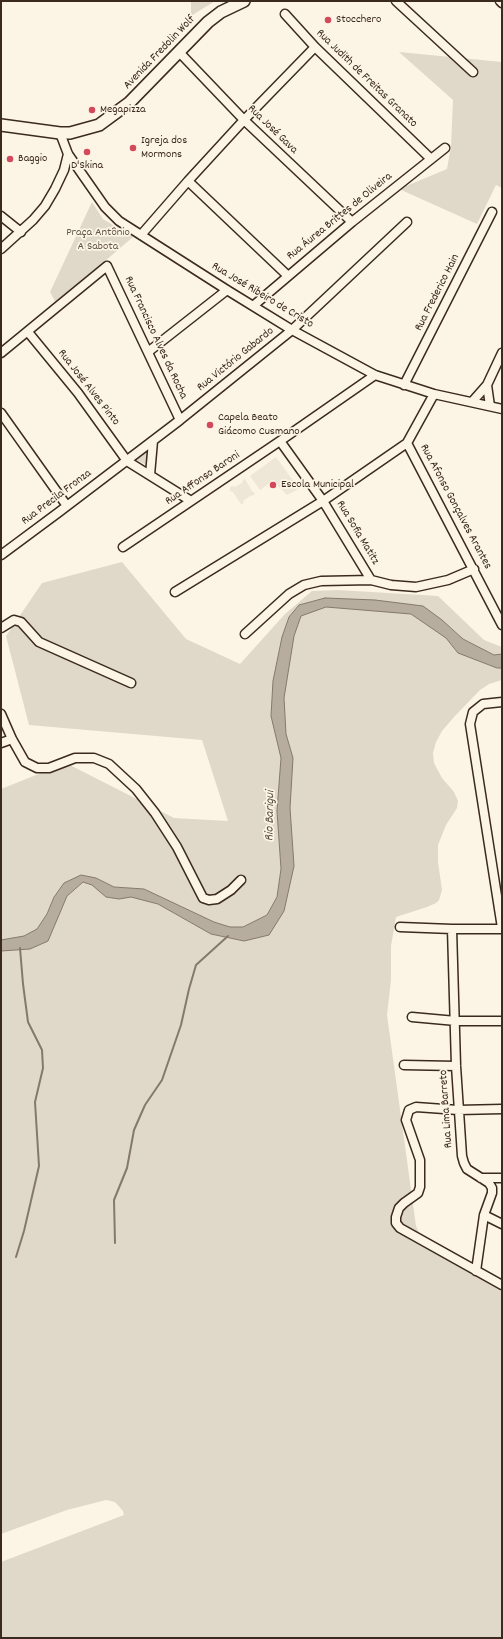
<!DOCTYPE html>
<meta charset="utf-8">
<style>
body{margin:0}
#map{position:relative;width:503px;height:1639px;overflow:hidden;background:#fcf5e5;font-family:Dekko,sans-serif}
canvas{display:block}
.frame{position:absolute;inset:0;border:2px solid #3b2a1e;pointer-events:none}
</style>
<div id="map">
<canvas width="503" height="1639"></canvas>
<div class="frame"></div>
</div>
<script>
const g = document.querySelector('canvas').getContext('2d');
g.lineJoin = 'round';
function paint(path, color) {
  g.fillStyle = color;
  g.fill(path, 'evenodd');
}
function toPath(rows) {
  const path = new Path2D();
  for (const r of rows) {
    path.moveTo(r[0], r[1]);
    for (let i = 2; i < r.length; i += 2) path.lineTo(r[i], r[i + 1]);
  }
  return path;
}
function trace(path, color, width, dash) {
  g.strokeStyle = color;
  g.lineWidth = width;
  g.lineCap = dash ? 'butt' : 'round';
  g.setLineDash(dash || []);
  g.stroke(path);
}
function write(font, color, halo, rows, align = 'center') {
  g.font = font + ' Dekko,sans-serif';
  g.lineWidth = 3.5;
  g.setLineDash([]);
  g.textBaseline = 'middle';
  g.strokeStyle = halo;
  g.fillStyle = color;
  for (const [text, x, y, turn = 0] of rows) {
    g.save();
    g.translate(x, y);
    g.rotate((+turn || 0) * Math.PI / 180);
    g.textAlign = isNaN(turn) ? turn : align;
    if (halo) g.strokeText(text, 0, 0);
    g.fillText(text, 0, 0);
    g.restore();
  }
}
paint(toPath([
 [276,457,299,489,287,495,273,481,260,490,250,476],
 [245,479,252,491,255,493,254,495,250,496,244,500,243,504,241,504,233,492,230,491,230,487,233,486,235,487,242,483,243,480]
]), '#eee6d6');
paint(toPath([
 [191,1,215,1,191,16],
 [399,52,502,62,502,188,496,185,477,224,399,189,447,169,451,146,453,100],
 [92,202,103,219,133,237,56,303,50,292],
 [150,446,150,467,135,459],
 [122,562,186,639,240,664,285,614,312,591,338,590,438,596,484,640,502,647,502,654,494,655,463,639,449,626,451,644,502,658,502,680,489,684,480,690,454,717,442,731,436,742,433,753,434,763,442,778,454,792,458,801,457,808,446,825,438,845,438,862,442,890,439,900,436,903,427,907,396,917,391,946,391,980,387,1015,416,1226,420,1235,502,1286,502,1528,501,1529,502,1540,502,1638,1,1638,1,1562,124,1515,123,1511,115,1502,106,1500,67,1510,1,1534,1,789,66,763,174,818,228,821,202,740,29,725,6,636,42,583],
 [299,605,292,645,277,697],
 [279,785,283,894,266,935,244,941,211,934,158,904,138,898,136,895,95,887,92,884,96,878,114,887,144,889,214,922,230,927,243,927,267,915,277,897,281,869,277,811],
 [64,883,40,929,34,930,37,929,47,914,54,896]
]), '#e0d8c8');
const water = toPath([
 [325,598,375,600,423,606,442,620,463,639,494,655,502,654,502,668,497,668,458,653,446,638,411,614,326,607,301,616,294,636,284,698,286,734,293,758,290,808,294,866,284,911,269,935,244,941,211,934,158,904,131,897,119,899,106,897,92,885,83,882,67,896,48,941,30,949,1,951,1,940,24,936,37,929,47,914,54,897,64,883,81,875,96,878,114,887,144,889,214,922,230,927,243,927,267,915,277,897,281,869,277,811,281,758,271,716,273,681,282,637,289,617,299,605,325,598]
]);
paint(water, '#b7ad9e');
trace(water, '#85796b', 1);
trace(toPath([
 [115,1243,114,1200,127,1168,134,1130,145,1105,162,1080,181,1025,189,989,196,965,228,936],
 [16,1257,24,1231,39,1166,35,1102,43,1068,42,1050,28,1022,23,984,20,948]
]), '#85796b', 2);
const minor = toPath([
 [396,1,473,72],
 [500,1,502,3],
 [285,14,315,47,431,159],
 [179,52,244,120,352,222],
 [60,133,68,154,105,207,119,221,227,290,292,330,375,375,434,394,502,409],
 [188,181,287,275],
 [1,216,21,232],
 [141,235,188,181,244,120,315,47],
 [1,249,33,220,45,206,55,189,64,170,68,154],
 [253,306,352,222,445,148],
 [28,332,78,393,127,461,191,501],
 [148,352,227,290],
 [1,353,107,266,180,420],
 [404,385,492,212],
 [487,385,490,406],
 [472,402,487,385,502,353],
 [1,413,67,506],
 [280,441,323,501,371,580],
 [407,443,502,625],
 [150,475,153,441],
 [123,547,280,441,375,375],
 [1,555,59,512,180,420,292,330,407,222],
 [175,592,323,501,407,443,434,394],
 [1,628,14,620,21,622,39,642,131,683],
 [245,634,289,594,304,585,321,581,371,580,391,585,416,587,448,580,474,569],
 [502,702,483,704,473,712,470,724,502,928],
 [1,714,12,739,25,762,37,768,49,768,75,758,94,758,109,764,136,789,155,813,177,847,203,898,209,900,217,899,231,890,241,880],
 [1,743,12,739],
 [400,927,452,929,502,929],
 [452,929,456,1066,462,1156,464,1163,467,1169,489,1183,492,1188,492,1193,484,1215,476,1271],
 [412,1017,456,1021,502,1021],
 [404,1065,456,1066],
 [502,1109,458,1110,416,1107,409,1110,406,1120,420,1160,420,1187,418,1193,404,1203,399,1208,396,1217,396,1223,400,1228,502,1285],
 [481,1178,502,1178],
 [484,1215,502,1224]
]);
const major = toPath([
 [1,125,60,133,70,133,99,125,129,103,208,22,221,12,244,1]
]);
trace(minor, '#3b2a1e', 11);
trace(major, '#3b2a1e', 14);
trace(minor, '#fcf5e5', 8);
trace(major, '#fcf5e5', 11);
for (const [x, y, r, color] of [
 [328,20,4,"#d1495b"],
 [92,110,4,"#d1495b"],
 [133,148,4,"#d1495b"],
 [87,152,4,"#d1495b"],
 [10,159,4,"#d1495b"],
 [210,425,4,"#d1495b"],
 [273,485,4,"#d1495b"]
]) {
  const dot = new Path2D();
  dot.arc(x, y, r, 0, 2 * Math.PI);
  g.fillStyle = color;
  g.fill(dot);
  trace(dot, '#fcf5e5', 1.5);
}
write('12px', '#3b2a1e', '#fcf5e5', [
 ["Stocchero",336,20],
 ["Megapizza",100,110],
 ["Igreja dos",141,141],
 ["Mormons",141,155],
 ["Baggio",18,159],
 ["D'Skina",87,166,"center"],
 ["Capela Beato",218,418],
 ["Giácomo Cusmano",218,432],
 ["Escola Municipal",281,485]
], 'left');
write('12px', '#3b2a1e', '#fcf5e5', [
 ["Avenida Fredolin Wolf",160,53,-46],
 ["Rua Judith de Freitas Granato",366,79,44],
 ["Rua José Gava",272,130,44],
 ["Rua Áurea Brittes de Oliveira",340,217,-39],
 ["Rua Frederico Hain",438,293,-63],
 ["Rua José Ribeiro de Cristo",262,296,31],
 ["Rua Francisco Alves da Rocha",155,338,65],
 ["Rua Victório Gabardo",236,360,-39],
 ["Rua José Alves Pinto",88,388,52],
 ["Rua Affonso Baroni",203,479,-34],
 ["Rua Precila Fronza",57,498,-37],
 ["Rua Afonso Gonçalves Arantes",455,507,62],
 ["Rua Sofia Matitz",357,533,59],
 ["Rua Lima Barreto",447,1109,-94]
]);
write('12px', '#645648', '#fcf5e5', [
 ["Praça Antônio",98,233],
 ["A Sabota",98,247]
]);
write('italic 13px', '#605144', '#fcf5e5', [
 ["Rio Barigui",271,816,-89]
]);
</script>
